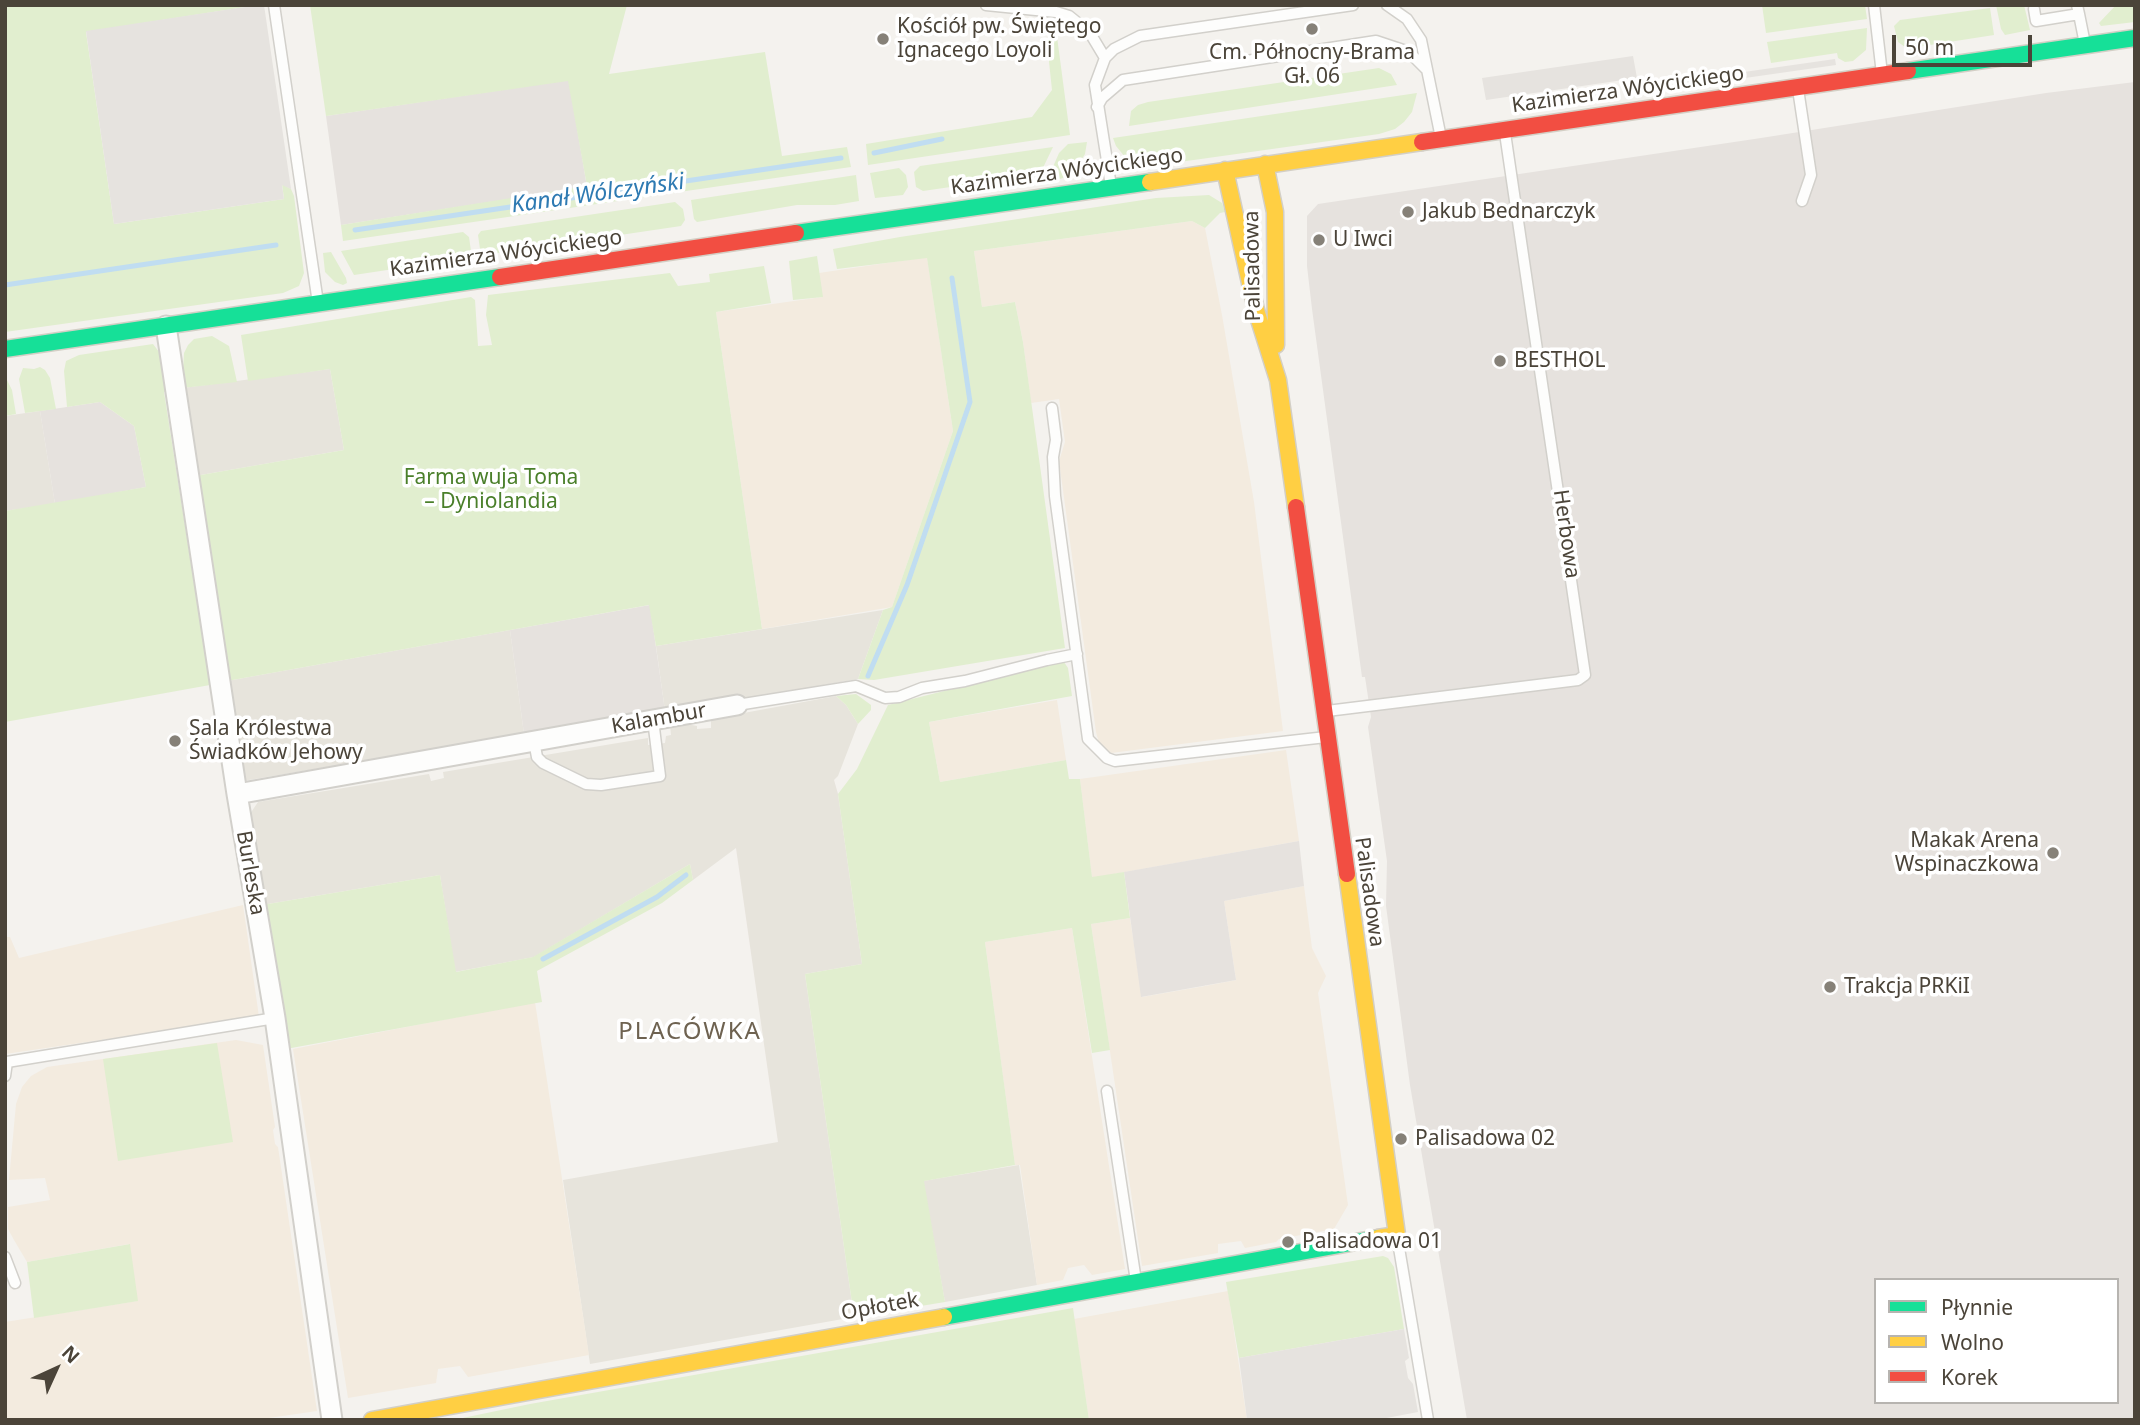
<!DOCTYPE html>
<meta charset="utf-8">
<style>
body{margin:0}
#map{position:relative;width:2140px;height:1425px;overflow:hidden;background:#f4f2ee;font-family:"Noto Sans",sans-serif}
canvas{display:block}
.frame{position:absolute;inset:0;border:7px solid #4b4439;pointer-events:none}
.legend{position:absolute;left:1874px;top:1278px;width:245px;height:126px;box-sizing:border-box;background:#fff;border:2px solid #b7b4b0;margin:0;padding:9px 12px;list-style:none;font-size:21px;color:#4b4439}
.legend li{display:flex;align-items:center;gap:14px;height:35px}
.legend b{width:35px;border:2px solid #b7b4b0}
.north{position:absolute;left:21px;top:1334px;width:70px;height:70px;-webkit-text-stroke:5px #fff;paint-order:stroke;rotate:45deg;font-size:19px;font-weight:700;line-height:28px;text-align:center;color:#4b4439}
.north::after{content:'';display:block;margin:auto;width:24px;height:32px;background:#4b4439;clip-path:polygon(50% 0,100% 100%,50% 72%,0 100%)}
.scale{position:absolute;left:1892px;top:35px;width:140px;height:32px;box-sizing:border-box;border:4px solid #4b4439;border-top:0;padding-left:9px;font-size:21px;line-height:24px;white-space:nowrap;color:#4b4439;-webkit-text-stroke:5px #fff;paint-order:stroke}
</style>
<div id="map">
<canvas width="2140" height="1425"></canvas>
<div class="frame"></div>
<ul class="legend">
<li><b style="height:9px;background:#16e098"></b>Płynnie</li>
<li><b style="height:9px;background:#ffcf43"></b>Wolno</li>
<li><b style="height:9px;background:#f24e42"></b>Korek</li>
</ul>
<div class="north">N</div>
<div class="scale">50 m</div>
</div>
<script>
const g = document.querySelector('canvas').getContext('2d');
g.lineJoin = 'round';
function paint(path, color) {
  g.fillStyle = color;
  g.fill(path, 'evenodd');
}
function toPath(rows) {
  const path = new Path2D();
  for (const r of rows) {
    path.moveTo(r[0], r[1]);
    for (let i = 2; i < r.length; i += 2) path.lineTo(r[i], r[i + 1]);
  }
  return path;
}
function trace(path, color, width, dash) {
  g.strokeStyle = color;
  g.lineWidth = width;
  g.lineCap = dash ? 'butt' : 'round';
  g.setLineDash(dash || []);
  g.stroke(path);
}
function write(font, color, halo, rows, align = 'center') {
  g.font = font + ' "Noto Sans",sans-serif';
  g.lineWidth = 7;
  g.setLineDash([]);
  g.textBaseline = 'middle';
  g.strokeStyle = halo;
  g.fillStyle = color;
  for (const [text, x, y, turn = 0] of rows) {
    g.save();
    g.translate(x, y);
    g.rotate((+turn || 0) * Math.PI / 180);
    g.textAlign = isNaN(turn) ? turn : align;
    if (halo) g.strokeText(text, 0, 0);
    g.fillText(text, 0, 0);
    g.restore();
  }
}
paint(toPath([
 [330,369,344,450,195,476,182,388],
 [40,411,55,504,5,511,5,416],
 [883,610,858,679,726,702,722,697,707,700,704,705,665,711,656,646],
 [510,630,524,734,243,781,227,681],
 [836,696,846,705,858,724,838,776,834,780,838,794,862,964,805,974,854,1317,590,1364,563,1180,778,1142,736,848,693,880,690,864,534,957,455,972,440,875,262,905,250,814,258,802,429,774,431,781,444,778,443,772,648,738,648,745,665,743,666,736,671,735,670,725,687,724,697,726,697,729,711,728,711,719],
 [1019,1165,1037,1285,945,1302,923,1181]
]), '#e7e4dc');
paint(toPath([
 [1192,221,1205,228,1222,315,1254,502,1283,731,1111,753,1099,743,1096,732,1059,461,1065,442,1059,399,1031,403,1023,342,1015,302,982,307,974,251],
 [927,257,953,431,892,607,762,629,716,312,822,297,819,273],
 [1057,700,1066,760,940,782,929,722],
 [1286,750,1299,841,1092,878,1080,779],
 [1304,886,1312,948,1326,976,1318,993,1348,1205,1334,1229,1279,1239,1276,1242,1245,1248,1241,1241,1218,1244,1218,1253,1142,1266,1091,924,1130,918,1142,997,1205,986,1236,980,1224,901],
 [243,905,259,1017,5,1054,5,937,10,937,19,958],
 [1072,928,1125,1269,1092,1275,1084,1265,1068,1268,1063,1280,1037,1285,1020,1165,1015,1165,1008,1114,985,942],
 [535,1002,589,1355,468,1377,460,1366,438,1369,436,1383,348,1398,293,1049],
 [236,1040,263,1045,275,1127,273,1130,275,1144,278,1147,317,1411,255,1420,5,1420,5,1322,137,1301,129,1244,27,1262,14,1240,8,1229,8,1207,50,1200,45,1178,9,1180,16,1104,22,1087,31,1076,47,1067],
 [1228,1291,1247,1420,1089,1420,1074,1319]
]), '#f3ebdf');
paint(toPath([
 [569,80,587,187,341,225,326,116],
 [2135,82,2135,1420,1467,1420,1410,1085,1386,906,1387,861,1368,727,1371,717,1365,677,1362,677,1312,309,1307,266,1307,216,1318,204,1761,138,2046,93],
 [1876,1280,2117,1280,2117,1402,1876,1402],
 [100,402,134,426,146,487,55,504,40,411],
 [650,605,665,711,524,734,510,630],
 [1299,841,1304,886,1224,901,1236,980,1141,997,1124,872]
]), '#e6e2de');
paint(toPath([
 [5,5,258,5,86,32,114,224,284,199,282,184,291,189,294,196,304,273,299,286,283,293,5,332],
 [310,5,627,5,609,74,765,52,782,156,847,147,851,167,343,241,341,225,587,186,568,81,326,116],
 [1762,5,1865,5,1867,19,1766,33],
 [1996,5,2024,5,2030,30,2005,35,2001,29],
 [2116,5,2135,5,2135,22,2101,26,2099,23],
 [1990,8,1994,35,1917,47,1905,47,1898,42,1894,26,1900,20],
 [1053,22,1056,29,1070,135,868,165,866,144,1032,117,1052,90,1047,43],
 [1867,28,1866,50,1853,61,1845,62,1838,58,1837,53,1771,63,1767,42],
 [1379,68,1391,74,1397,85,1129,126,1131,111,1138,105,1148,102],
 [1417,93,1412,112,1404,122,1395,129,1379,134,1151,166,1138,164,1125,157,1116,146,1113,138],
 [1087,142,1085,154,1077,167,1063,178,1050,182,1049,176,1059,153,1068,144],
 [1053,147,1040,174,923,191,916,187,914,172,920,166],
 [899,168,906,175,908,187,903,195,875,198,870,173],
 [856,175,859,201,835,205,797,205,697,222,694,219,691,200],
 [1209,195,1222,203,1225,212,1220,213,1205,228,1192,221,974,251,982,307,1015,302,1023,342,1065,648,874,680,858,679,883,610,892,607,953,431,927,258,837,269,833,249,900,237,1156,198],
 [675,202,683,209,685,220,681,226,485,255,480,249,478,235,481,231],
 [463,232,469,237,471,251,467,258,354,275,341,251],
 [331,252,346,278,347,283,343,285,335,282,325,272,323,253],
 [817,256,823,297,793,300,789,261],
 [764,266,771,303,716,312,762,629,656,646,649,605,227,681,195,476,344,450,330,369,248,381,241,335,471,297,475,300,478,346,492,345,486,315,488,295,670,273,678,286,710,282,709,274],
 [212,336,229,346,237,382,182,388,184,353,188,345,194,339],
 [153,344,163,357,169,391,164,392,210,685,5,722,5,511,146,487,134,426,100,402,67,407,64,371,66,361,79,355],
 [40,367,45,370,50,378,56,409,25,413,19,379,23,368,34,369],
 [5,376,12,390,16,414,5,416],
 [1060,662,1064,662,1068,668,1072,696,929,722,940,782,1066,760,1069,779,1080,779,1092,877,1124,872,1130,918,1091,924,1110,1050,1092,1053,1072,928,985,942,1015,1165,924,1181,945,1302,854,1317,805,974,862,964,838,794,857,769,888,705],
 [856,694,871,705,871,710,858,724,846,705,836,696],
 [690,864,693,880,662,903,537,971,542,1002,286,1049,262,905,440,875,456,972,533,957],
 [217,1043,233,1142,118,1161,103,1059],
 [130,1244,138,1301,34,1318,27,1262],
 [1383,1256,1388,1258,1394,1267,1404,1329,1239,1358,1226,1282],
 [1073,1308,1089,1420,453,1420,530,1404]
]), '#e1eecf');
paint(toPath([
 [258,5,264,5,291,189,282,185,284,199,114,224,86,31],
 [1633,56,1637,78,1486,100,1482,78],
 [1835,59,1836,65,1682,87,1681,81],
 [1404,1329,1409,1358,1405,1361,1408,1378,1413,1384,1418,1412,1376,1420,1247,1420,1239,1358]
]), '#e6e3df');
trace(toPath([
 [874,153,942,139],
 [355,230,841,158],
 [5,285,276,245],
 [868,676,907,585,970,402,952,278],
 [543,959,657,897,686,875]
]), '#c0ddf1', 5);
const lane = toPath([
 [274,5,318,303],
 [986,5,1056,12,1069,16,1090,33,1105,58],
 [1387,5,1407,19,1421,40,1441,138],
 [1874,5,1882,74],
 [2034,9,2036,21,2079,14,2077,5],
 [2079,14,2085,44],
 [1798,89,1811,175,1802,201],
 [1097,107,1102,98,1123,80,1376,41,1409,52,1426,69],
 [1111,186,1095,85,1105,58,1114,49,1140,36,1353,5],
 [1052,408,1056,440,1053,457,1055,496,1088,739,1107,758,1115,761,1326,737],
 [737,705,856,686,885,698,899,697,922,688,965,681,1047,660,1077,654],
 [1327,711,1578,680,1585,675,1505,133],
 [534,741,537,757,543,763,586,784,601,785,660,776,653,720],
 [5,1076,7,1062,275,1018],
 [1107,1091,1136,1281],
 [1397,1236,1428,1420],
 [5,1257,15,1283]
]);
const street = toPath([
 [166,326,237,794,275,1018,332,1420],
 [237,794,737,705]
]);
const fast = toPath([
 [1908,71,2135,38],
 [796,233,1150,182],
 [5,349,500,277],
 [944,1317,1378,1238]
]);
const slow = toPath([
 [1265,164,1275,212,1276,345],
 [1225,170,1256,310,1278,380,1296,507],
 [1150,182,1422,142],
 [1347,874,1397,1235,1378,1238],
 [372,1420,944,1317]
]);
const jam = toPath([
 [1422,142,1908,71],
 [500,277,796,233],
 [1296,507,1347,874]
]);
trace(lane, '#d2d0cb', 13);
trace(street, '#d2d0cb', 23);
trace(fast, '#d3cfc5', 19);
trace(slow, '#d3cfc5', 19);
trace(jam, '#d3cfc5', 19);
trace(lane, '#fdfdfc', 10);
trace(street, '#fdfdfc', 19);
trace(fast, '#16e098', 16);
trace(slow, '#ffcf43', 16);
trace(jam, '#f24e42', 16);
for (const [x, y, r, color] of [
 [1312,29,7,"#868178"],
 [883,39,7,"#868178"],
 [1408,212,7,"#868178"],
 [1319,240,7,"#868178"],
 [1500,361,7,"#868178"],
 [175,741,7,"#868178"],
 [2053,853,7,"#868178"],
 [1830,987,7,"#868178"],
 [1401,1139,7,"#868178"],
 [1288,1242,7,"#868178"]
]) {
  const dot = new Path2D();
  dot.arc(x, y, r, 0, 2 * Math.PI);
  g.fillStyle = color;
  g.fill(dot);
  trace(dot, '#fff', 2.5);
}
write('21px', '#4b4439', '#fff', [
 ["Kościół pw. Świętego",897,27],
 ["Ignacego Loyoli",897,51],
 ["Cm. Północny-Brama",1312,53,"center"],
 ["Gł. 06",1312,77,"center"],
 ["Jakub Bednarczyk",1422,212],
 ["U Iwci",1333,240],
 ["BESTHOL",1514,361],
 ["Sala Królestwa",189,729],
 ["Świadków Jehowy",189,753],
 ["Makak Arena",2039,841,"right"],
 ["Wspinaczkowa",2039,865,"right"],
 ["Trakcja PRKiI",1844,987],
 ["Palisadowa 02",1415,1139],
 ["Palisadowa 01",1302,1242]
], 'left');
write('21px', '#4b4439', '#fff', [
 ["Kazimierza Wóycickiego",1628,90,-8],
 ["Kazimierza Wóycickiego",1067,172,-8],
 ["Kazimierza Wóycickiego",506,254,-8],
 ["Palisadowa",1253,266,-91],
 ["Herbowa",1566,534,82],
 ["Kalambur",659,719,-10],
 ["Burleska",250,873,80],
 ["Palisadowa",1369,892,82],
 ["Opłotek",880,1307,-10]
]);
write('21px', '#4a7f2a', '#fff', [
 ["Farma wuja Toma",491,478],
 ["– Dyniolandia",491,502]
]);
write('italic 23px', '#2e7ab2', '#fff', [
 ["Kanał Wólczyński",598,194,-8]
]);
g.letterSpacing = '2px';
write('24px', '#6e6250', '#fff', [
 ["PLACÓWKA",690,1032]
]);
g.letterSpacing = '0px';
</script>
